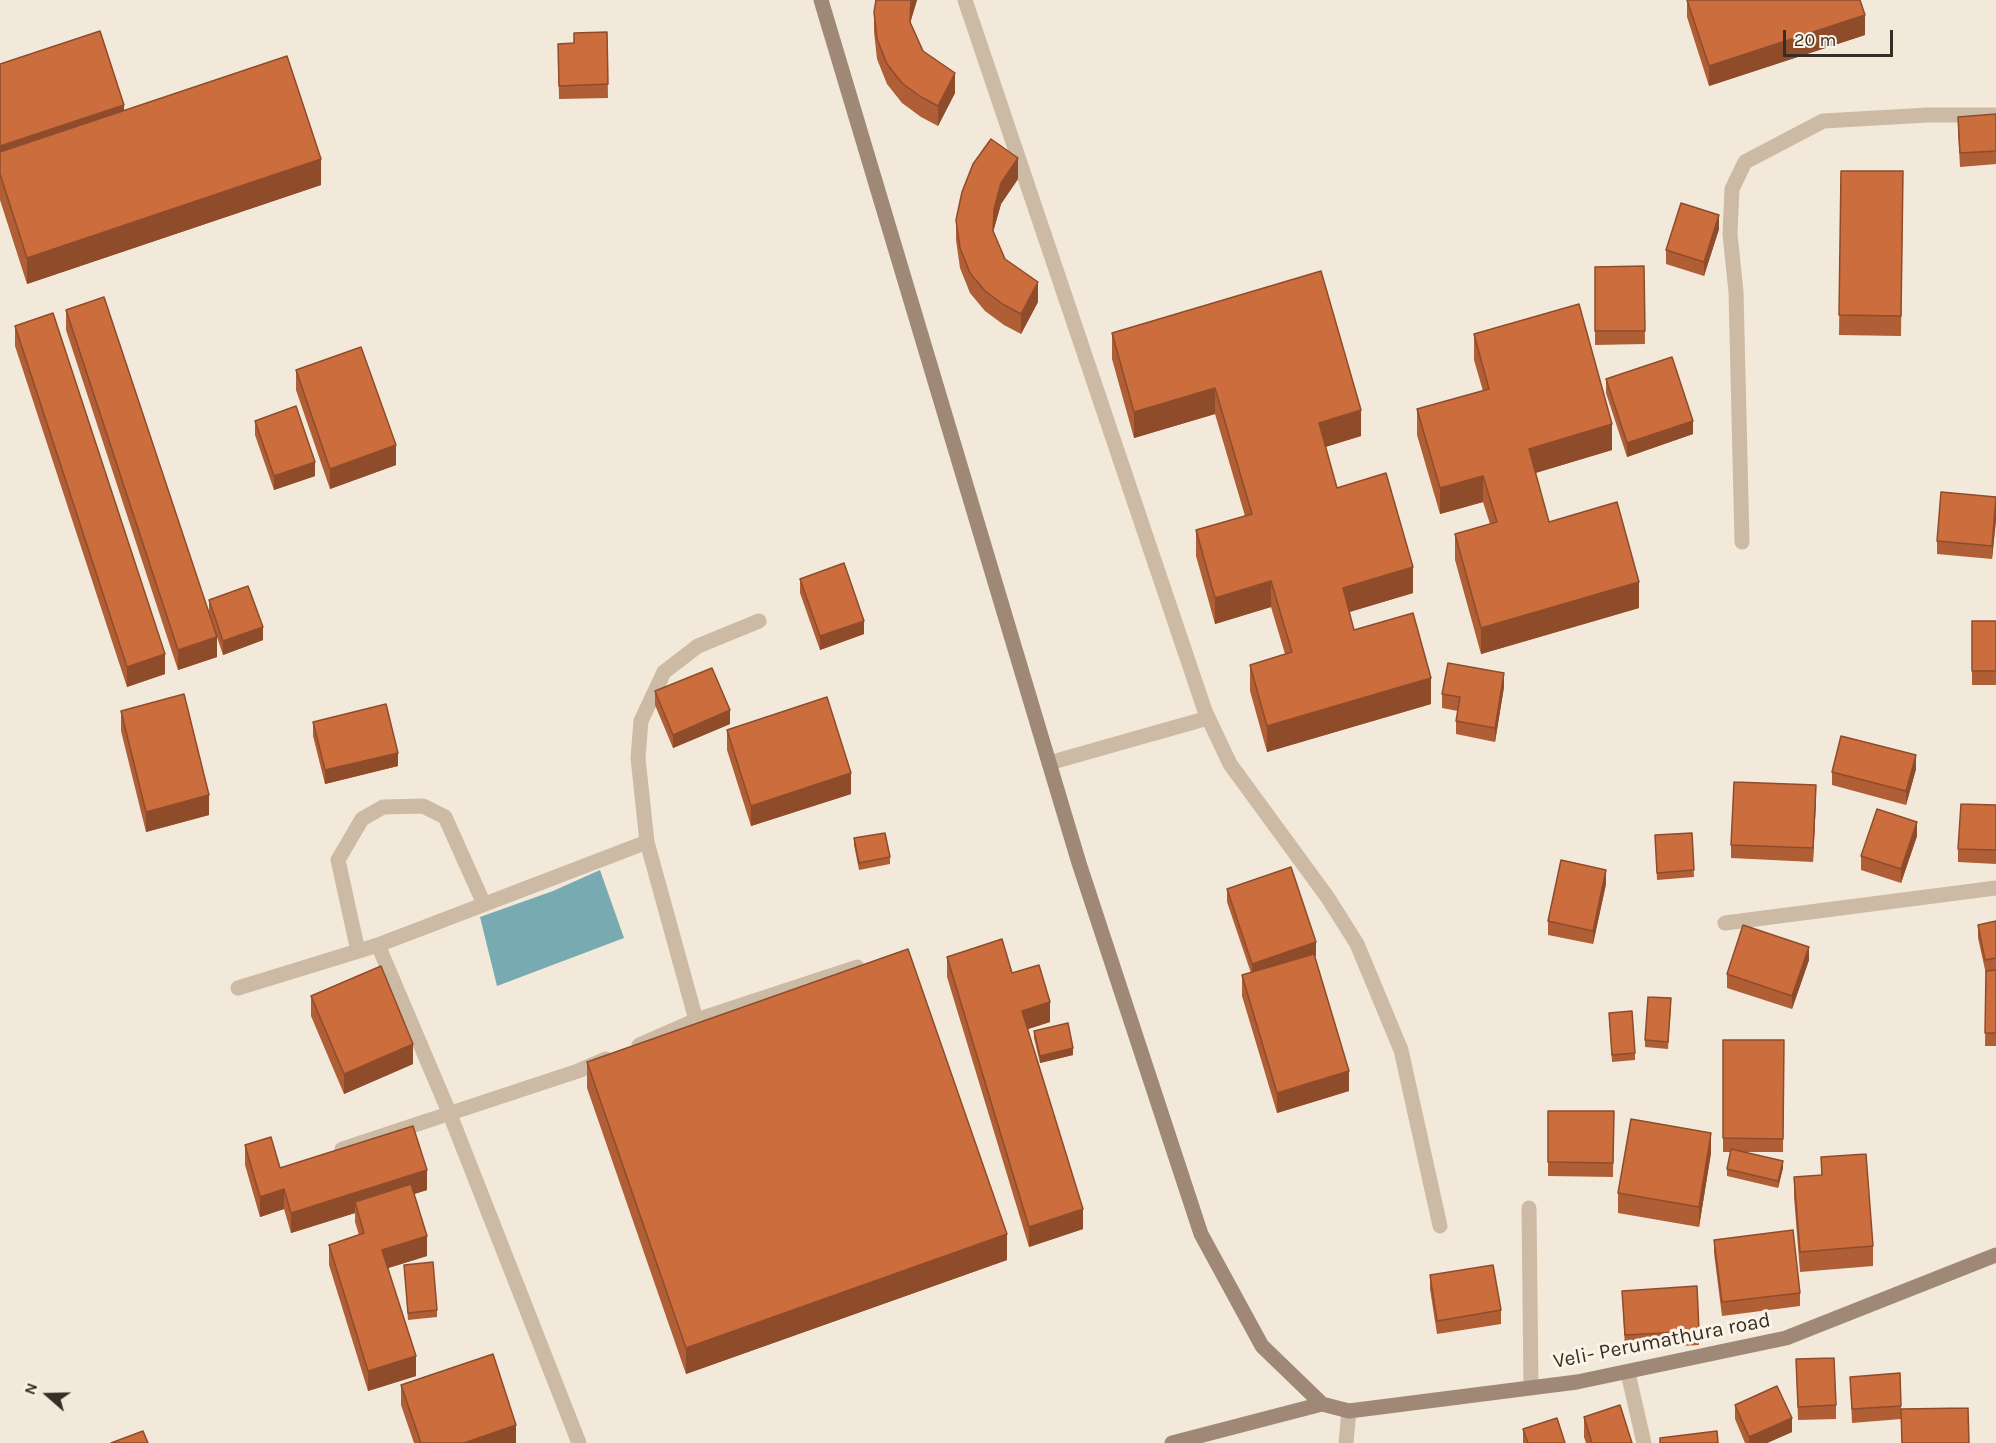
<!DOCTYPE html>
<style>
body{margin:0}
#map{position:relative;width:1996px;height:1443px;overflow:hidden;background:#f3e9da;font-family:Karla,sans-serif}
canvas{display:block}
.north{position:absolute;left:18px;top:1365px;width:60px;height:60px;-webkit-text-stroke:4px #faf3e6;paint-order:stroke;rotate:290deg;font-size:16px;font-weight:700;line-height:24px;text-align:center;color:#372d27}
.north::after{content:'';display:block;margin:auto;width:21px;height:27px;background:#372d27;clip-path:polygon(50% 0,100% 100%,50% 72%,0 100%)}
.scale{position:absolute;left:1783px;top:30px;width:110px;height:27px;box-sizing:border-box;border:3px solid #372d27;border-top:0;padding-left:8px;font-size:18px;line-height:21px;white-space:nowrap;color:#372d27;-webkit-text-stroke:4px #faf3e6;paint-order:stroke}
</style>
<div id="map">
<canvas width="1996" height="1443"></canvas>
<div class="north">N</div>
<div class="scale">20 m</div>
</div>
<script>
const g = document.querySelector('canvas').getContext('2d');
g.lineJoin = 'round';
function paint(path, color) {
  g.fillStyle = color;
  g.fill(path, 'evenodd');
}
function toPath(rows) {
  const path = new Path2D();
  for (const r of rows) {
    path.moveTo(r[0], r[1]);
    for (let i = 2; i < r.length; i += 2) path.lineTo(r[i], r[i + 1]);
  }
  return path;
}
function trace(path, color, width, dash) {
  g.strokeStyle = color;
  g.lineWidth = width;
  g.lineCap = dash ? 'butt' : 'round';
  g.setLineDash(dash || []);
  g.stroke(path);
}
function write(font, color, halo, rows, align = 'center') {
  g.font = font + ' Karla,sans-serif';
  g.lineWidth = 6;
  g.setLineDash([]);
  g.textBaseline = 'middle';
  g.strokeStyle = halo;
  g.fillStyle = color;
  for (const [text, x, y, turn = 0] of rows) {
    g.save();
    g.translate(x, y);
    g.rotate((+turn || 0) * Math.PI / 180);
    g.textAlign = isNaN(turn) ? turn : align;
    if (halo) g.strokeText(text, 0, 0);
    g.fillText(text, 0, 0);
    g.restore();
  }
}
paint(toPath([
 [600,870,624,938,497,986,480,917,553,891]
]), '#77aab1');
trace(toPath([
 [965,0,1205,711,1230,764,1328,898,1357,944,1401,1050,1440,1226],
 [1742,542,1736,292,1730,234,1732,189,1745,162,1823,121,1928,115,1996,115],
 [378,945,449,1112,579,1443],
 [358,951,338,860,362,819,383,807,423,806,445,817,484,904],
 [238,988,378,945,647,842],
 [696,1020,647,842,638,758,641,721,664,672,698,646,759,621],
 [639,1045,696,1020,857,967],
 [342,1149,578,1071,606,1059]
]), '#ccbaa5', 15);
trace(toPath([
 [1049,763,1208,718],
 [1725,923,1996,888],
 [1529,1208,1531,1387],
 [1628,1373,1644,1443],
 [1346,1443,1349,1411]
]), '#ccbaa5', 15);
trace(toPath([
 [821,0,1079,863,1201,1234,1262,1346,1322,1404],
 [1172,1443,1322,1404,1349,1411,1577,1382,1786,1338,1996,1255]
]), '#9f8976', 15);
paint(toPath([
 [876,0,917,0,911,20,911,24,923,51,955,93,938,126,921,117,902,103,887,84,877,59,874,32,874,12],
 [1687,0,1860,0,1865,35,1709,86,1687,17],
 [607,32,608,98,559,99,558,44,574,43],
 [0,64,124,110,321,185,27,284,0,200],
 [1996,114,1996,164,1960,167,1958,131,1958,117],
 [1841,171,1903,171,1901,336,1839,335],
 [1018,179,1001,204,993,232,1005,259,1038,302,1021,334,1004,325,985,311,970,293,960,268,956,240,956,220],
 [1719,229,1704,276,1666,264,1666,250],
 [1644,266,1645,344,1595,345,1595,267],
 [66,310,209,612,209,600,263,640,223,655,217,637,217,657,178,670,66,330],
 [15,326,165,674,127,687,15,346],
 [1112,333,1361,436,1325,447,1337,488,1413,593,1349,612,1354,630,1431,704,1267,752,1250,691,1250,665,1285,654,1271,607,1215,624,1196,556,1196,530,1245,516,1215,414,1134,438,1112,359],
 [1474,334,1612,450,1535,473,1549,522,1639,608,1481,654,1455,560,1455,534,1490,524,1483,502,1440,514,1417,435,1417,409,1483,391,1474,360],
 [296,370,396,465,330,489,296,390],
 [1606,379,1693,434,1627,457,1606,393],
 [255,421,315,476,274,490,255,435],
 [1996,497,1996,520,1992,559,1937,554,1937,541],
 [800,579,864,634,820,650,800,593],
 [1972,621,1996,621,1996,685,1972,685],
 [1504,687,1495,742,1456,734,1456,721,1458,711,1442,708,1442,694],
 [655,691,730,724,673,748,655,705],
 [121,711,209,815,146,832,121,731],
 [313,722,398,766,325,784,313,736],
 [727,730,851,794,751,826,727,750],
 [1916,769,1906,805,1832,785,1832,772],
 [1816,799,1813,862,1731,858,1731,845],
 [1996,805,1996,864,1958,862,1958,849],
 [1692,833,1694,877,1657,880,1655,835],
 [1917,836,1901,883,1861,870,1861,856],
 [854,838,890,857,890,864,859,870,854,845],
 [1606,884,1593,944,1548,935,1548,921],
 [1227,889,1316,956,1315,956,1349,1091,1277,1113,1242,996,1242,975,1251,973,1227,902],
 [1996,921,1996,1046,1985,1046,1986,974,1978,938,1978,925],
 [947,957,1012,973,1050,1022,1028,1029,1083,1229,1029,1247,947,977],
 [1809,960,1792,1009,1727,988,1727,974],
 [311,996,413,1064,344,1094,311,1016],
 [1671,1005,1668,1049,1645,1047,1645,1040],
 [1609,1013,1635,1053,1635,1060,1612,1062],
 [1034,1031,1073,1055,1040,1063,1034,1038],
 [1723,1040,1784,1040,1783,1152,1746,1152,1783,1168,1778,1188,1727,1176,1727,1169,1731,1152,1723,1152],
 [587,1062,1007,1260,686,1374,587,1088],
 [1548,1111,1614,1111,1613,1177,1548,1176],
 [245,1145,280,1168,427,1190,414,1194,427,1256,388,1268,416,1376,368,1391,329,1265,329,1245,359,1235,355,1222,355,1213,291,1233,284,1209,260,1217,245,1165],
 [1711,1153,1699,1227,1618,1213,1618,1193],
 [1821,1157,1873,1246,1873,1266,1800,1272,1794,1197,1794,1177,1821,1175],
 [1714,1240,1800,1293,1800,1306,1722,1316,1714,1253],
 [404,1265,437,1310,437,1317,408,1320],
 [1430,1275,1501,1310,1501,1324,1437,1334,1430,1289],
 [1622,1291,1699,1331,1699,1345,1625,1349],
 [1796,1359,1836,1405,1836,1419,1798,1420],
 [1850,1377,1901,1406,1901,1419,1852,1423],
 [401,1385,516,1443,414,1443,401,1405],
 [1735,1405,1792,1432,1767,1443,1745,1443,1735,1419],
 [1584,1417,1632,1443,1586,1443,1584,1437],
 [1523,1429,1565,1443,1523,1443]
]), '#af5e35');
paint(toPath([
 [911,0,917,0,911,20,910,42],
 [1865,15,1865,35,1709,86,1709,66],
 [955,73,955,93,938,126,938,106],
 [124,105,124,125,0,166,0,146],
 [1018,158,1018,179,1001,204,994,229,993,251,994,209,1001,183],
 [321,159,321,185,27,284,27,258],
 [1719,215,1719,229,1704,276,1704,262],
 [1038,282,1038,302,1021,334,1021,314],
 [1215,388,1215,414,1134,438,1134,412],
 [1361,410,1361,436,1319,449,1319,423],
 [1693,421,1693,434,1627,457,1627,443],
 [1612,424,1612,450,1529,475,1529,449],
 [396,445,396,465,330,489,330,469],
 [315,462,315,476,274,490,274,476],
 [1483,476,1483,502,1440,514,1440,488],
 [1996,506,1996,520,1992,559,1992,546],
 [1413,567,1413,593,1343,614,1343,588],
 [1271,581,1271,607,1215,624,1215,598],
 [1639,582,1639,608,1481,654,1481,628],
 [864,621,864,634,820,650,820,636],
 [263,627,263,640,223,655,223,641],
 [217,637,217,657,178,670,178,650],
 [165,654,165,674,127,687,127,667],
 [1504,673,1504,687,1495,742,1495,728],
 [1431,678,1431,704,1267,752,1267,726],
 [730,710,730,724,673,748,673,735],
 [398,753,398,766,325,784,325,770],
 [1916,755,1916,769,1906,805,1906,791],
 [851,773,851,794,751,826,751,806],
 [1816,785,1816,799,1813,862,1813,848],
 [209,795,209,815,146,832,146,812],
 [1917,822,1917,836,1901,883,1901,869],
 [1606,870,1606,884,1593,944,1593,931],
 [1316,942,1316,956,1252,978,1252,964],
 [1809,947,1809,960,1792,1009,1792,996],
 [1050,1002,1050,1022,1022,1031,1022,1011],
 [413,1044,413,1064,344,1094,344,1074],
 [1073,1048,1073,1055,1040,1063,1040,1056],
 [1349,1071,1349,1091,1277,1113,1277,1093],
 [1711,1133,1711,1153,1699,1227,1699,1207],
 [1783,1161,1783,1168,1778,1188,1778,1181],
 [427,1170,427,1190,358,1212,355,1202,355,1213,291,1233,291,1213],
 [284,1189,284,1209,260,1217,260,1197],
 [1083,1209,1083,1229,1029,1247,1029,1227],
 [1007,1234,1007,1260,686,1374,686,1348],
 [427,1236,427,1256,382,1270,382,1250],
 [416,1356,416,1376,368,1391,368,1371],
 [1792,1418,1792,1432,1767,1443,1749,1443,1749,1437],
 [516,1425,516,1443,464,1443]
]), '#8f4c2b');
const building = toPath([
 [876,0,911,0,910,22,923,51,955,73,938,106,921,97,902,83,887,64,877,39,874,12,876,0],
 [1687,0,1860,0,1865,15,1709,66,1687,0],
 [100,31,124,105,0,146,0,64,100,31],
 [607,32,608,84,559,86,558,44,574,43,574,33,607,32],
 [287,56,321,159,27,258,0,174,0,152,287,56],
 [1996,114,1996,151,1960,153,1958,117,1996,114],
 [991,139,1018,158,1001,183,994,209,993,231,1005,259,1038,282,1021,314,1004,305,985,291,970,273,960,248,956,220,962,192,973,164,991,139],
 [1841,171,1903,171,1901,316,1839,315,1841,171],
 [1681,203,1719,215,1704,262,1666,250,1681,203],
 [1644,266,1645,331,1595,331,1595,267,1644,266],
 [1321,271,1361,410,1319,423,1337,488,1386,473,1413,567,1343,588,1354,630,1413,613,1431,678,1267,726,1250,665,1292,652,1271,581,1215,598,1196,530,1252,514,1215,388,1134,412,1112,333,1321,271],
 [104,297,217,637,178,650,66,310,104,297],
 [1579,304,1612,424,1529,449,1549,522,1617,502,1639,582,1481,628,1455,534,1497,522,1483,476,1440,488,1417,409,1489,389,1474,334,1579,304],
 [53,313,165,654,127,667,15,326,53,313],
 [361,347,396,445,330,469,296,370,361,347],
 [1672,357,1693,421,1627,443,1606,379,1672,357],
 [296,406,315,462,274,476,255,421,296,406],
 [1941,492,1996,497,1992,546,1937,541,1941,492],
 [844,563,864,621,820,636,800,579,844,563],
 [248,586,263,627,223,641,209,600,248,586],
 [1972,621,1996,621,1996,671,1972,671,1972,621],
 [1448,663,1504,673,1495,728,1456,721,1460,697,1442,694,1448,663],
 [712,668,730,710,673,735,655,691,712,668],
 [184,694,209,795,146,812,121,711,184,694],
 [827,697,851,773,751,806,727,730,827,697],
 [386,704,398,753,325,770,313,722,386,704],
 [1841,736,1916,755,1906,791,1832,772,1841,736],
 [1734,782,1816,785,1813,848,1731,845,1734,782],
 [1961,804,1996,805,1996,850,1958,849,1961,804],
 [1877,809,1917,822,1901,869,1861,856,1877,809],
 [885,833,890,857,859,863,854,838,885,833],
 [1692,833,1694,870,1657,873,1655,835,1692,833],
 [1561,860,1606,870,1593,931,1548,921,1561,860],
 [1291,867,1316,942,1252,964,1227,889,1291,867],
 [1996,921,1996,958,1985,960,1978,925,1996,921],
 [1743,925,1809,947,1792,996,1727,974,1743,925],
 [1002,939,1012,973,1039,965,1050,1002,1022,1011,1083,1209,1029,1227,947,957,1002,939],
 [908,949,1007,1234,686,1348,587,1062,908,949],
 [1314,954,1349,1071,1277,1093,1242,975,1314,954],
 [381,966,413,1044,344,1074,311,996,381,966],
 [1996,970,1996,1033,1985,1033,1986,971,1996,970],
 [1648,997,1671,998,1668,1042,1645,1040,1648,997],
 [1632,1011,1635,1053,1612,1055,1609,1013,1632,1011],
 [1068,1023,1073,1048,1040,1056,1034,1031,1068,1023],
 [1723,1040,1784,1040,1783,1139,1723,1138,1723,1040],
 [1548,1111,1614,1111,1613,1163,1548,1162,1548,1111],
 [1631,1119,1711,1133,1699,1207,1618,1193,1631,1119],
 [413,1126,427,1170,291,1213,284,1189,260,1197,245,1145,271,1137,280,1168,413,1126],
 [1731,1149,1783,1161,1778,1181,1727,1169,1731,1149],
 [1866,1154,1873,1246,1800,1252,1794,1177,1822,1175,1821,1157,1866,1154],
 [411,1184,427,1236,382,1250,416,1356,368,1371,329,1245,364,1233,355,1202,411,1184],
 [1793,1230,1800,1293,1722,1302,1714,1240,1793,1230],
 [433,1262,437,1310,408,1313,404,1265,433,1262],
 [1493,1265,1501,1310,1437,1321,1430,1275,1493,1265],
 [1697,1286,1699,1331,1625,1335,1622,1291,1697,1286],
 [493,1354,516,1425,464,1443,421,1443,401,1385,493,1354],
 [1834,1358,1836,1405,1798,1407,1796,1359,1834,1358],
 [1900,1373,1901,1406,1852,1409,1850,1377,1900,1373],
 [1777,1386,1792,1418,1749,1437,1735,1405,1777,1386],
 [1620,1405,1632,1443,1592,1443,1584,1417,1620,1405],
 [1968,1408,1969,1443,1902,1443,1901,1409,1968,1408],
 [1557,1418,1565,1443,1528,1443,1523,1429,1557,1418],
 [143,1431,148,1443,111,1443,143,1431],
 [1717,1431,1718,1443,1660,1443,1660,1438,1717,1431]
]);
paint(building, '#cc6d3e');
trace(building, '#8f4c2b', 1.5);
write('21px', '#372d27', '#faf3e6', [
 ["Veli- Perumathura road",1662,1341,-11]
]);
</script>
